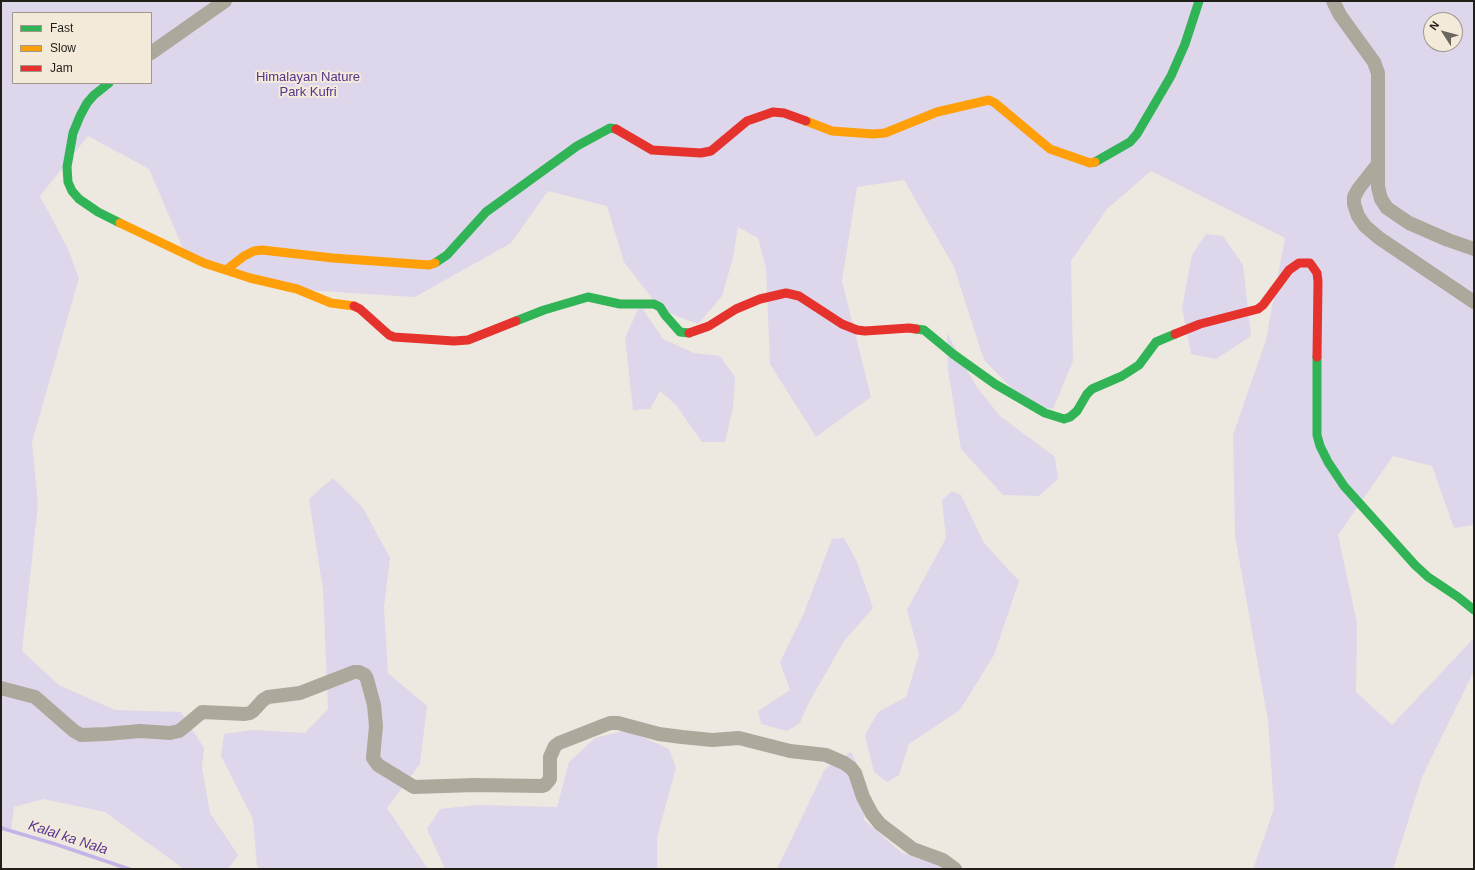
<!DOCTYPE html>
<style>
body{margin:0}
#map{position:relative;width:1475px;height:870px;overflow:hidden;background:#ede9e0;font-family:Arial,sans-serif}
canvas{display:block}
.frame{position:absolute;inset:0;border:2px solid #221f19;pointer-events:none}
.legend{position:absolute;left:12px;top:12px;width:140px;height:72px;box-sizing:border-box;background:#f3eada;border:1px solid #9f998d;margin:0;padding:5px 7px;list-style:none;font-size:12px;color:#221f19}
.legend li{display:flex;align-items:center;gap:8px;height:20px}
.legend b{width:20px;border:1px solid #9f998d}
.north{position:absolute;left:1423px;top:12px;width:40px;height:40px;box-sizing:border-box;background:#f3eada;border:1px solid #9f998d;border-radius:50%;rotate:306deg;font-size:11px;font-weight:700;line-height:16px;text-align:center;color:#221f19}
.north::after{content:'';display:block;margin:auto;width:14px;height:18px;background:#69665f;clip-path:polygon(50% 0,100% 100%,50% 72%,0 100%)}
</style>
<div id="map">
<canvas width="1475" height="870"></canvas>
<div class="frame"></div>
<ul class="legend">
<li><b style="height:5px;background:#30b455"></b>Fast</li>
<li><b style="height:5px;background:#ff9f0a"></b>Slow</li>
<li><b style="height:5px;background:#e5322d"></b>Jam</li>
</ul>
<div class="north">N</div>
</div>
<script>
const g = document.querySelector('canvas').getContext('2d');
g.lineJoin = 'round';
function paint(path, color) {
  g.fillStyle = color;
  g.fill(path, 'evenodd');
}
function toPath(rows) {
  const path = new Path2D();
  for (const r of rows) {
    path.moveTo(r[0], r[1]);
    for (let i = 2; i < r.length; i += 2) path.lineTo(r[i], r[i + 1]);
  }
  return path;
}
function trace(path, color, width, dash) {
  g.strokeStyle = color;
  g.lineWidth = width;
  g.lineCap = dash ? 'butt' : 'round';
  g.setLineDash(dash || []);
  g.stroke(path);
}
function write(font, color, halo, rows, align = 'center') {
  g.font = font + ' Arial,sans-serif';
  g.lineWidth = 4;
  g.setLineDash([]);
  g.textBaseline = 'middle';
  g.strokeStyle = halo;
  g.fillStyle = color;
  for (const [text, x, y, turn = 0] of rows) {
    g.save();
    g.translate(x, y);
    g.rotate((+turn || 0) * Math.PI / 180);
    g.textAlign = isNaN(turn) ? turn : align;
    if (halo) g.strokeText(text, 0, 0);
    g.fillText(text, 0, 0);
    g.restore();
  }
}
paint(toPath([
 [1,1,1474,1,1474,525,1454,528,1432,466,1393,456,1338,535,1357,623,1356,692,1392,725,1473,639,1474,642,1474,671,1422,777,1393,869,1253,869,1274,809,1268,721,1235,536,1233,435,1266,340,1285,238,1151,171,1107,209,1071,261,1073,361,1053,409,1028,405,984,360,954,267,904,180,857,187,842,281,871,397,816,437,770,364,766,268,758,238,738,227,733,258,722,296,698,324,661,310,624,262,607,206,548,191,511,243,415,297,289,289,185,253,149,169,88,136,40,196,68,249,79,278,32,442,38,504,22,651,59,685,115,710,181,712,204,748,202,767,210,813,238,855,228,869,184,869,105,812,43,799,14,807,11,830,1,829],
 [13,13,151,13,151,83,13,83],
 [1431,20,1455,20,1455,44,1431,44],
 [1206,234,1223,236,1243,265,1251,336,1216,359,1191,354,1182,308,1192,255],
 [640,305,663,339,694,353,720,356,735,377,733,408,725,442,702,442,676,405,660,391,650,409,633,410,625,338],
 [947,333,976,386,1000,416,1055,457,1058,479,1039,496,1003,495,961,449,948,370],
 [333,478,363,508,390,558,384,607,388,673,427,706,420,764,387,808,428,869,260,869,257,866,253,819,221,756,224,734,253,730,305,733,328,709,323,590,309,499],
 [952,491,961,495,984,543,1019,581,994,655,960,710,909,744,899,775,887,782,874,772,865,735,878,712,906,697,919,654,907,610,946,538,942,500],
 [844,538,857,562,873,608,844,641,807,706,800,723,787,731,761,724,758,711,790,690,780,662,804,613,832,539],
 [627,730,669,749,676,768,657,837,657,869,445,869,427,829,440,809,477,805,557,807,569,762,595,738],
 [851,752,867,785,864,820,902,853,952,869,777,869,825,769]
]), '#ded6eb');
trace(toPath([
 [1,828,55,844,129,869]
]), '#c4b3e9', 3.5);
trace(toPath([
 [1333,1,1340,15,1374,62,1378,73,1378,187,1381,199,1387,208,1409,223,1448,240,1474,249],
 [151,53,225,1],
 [1378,164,1359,188,1354,197,1354,204,1358,216,1365,226,1379,238,1474,302],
 [1,688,35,697,74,731,81,735,106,734,140,731,170,733,179,731,183,728,202,712,245,714,250,713,253,711,263,700,268,697,300,693,354,672,359,672,365,675,367,679,374,705,376,726,373,758,378,765,414,787,475,785,542,786,545,785,550,779,550,757,555,746,559,743,610,723,618,723,659,734,682,737,712,740,739,738,790,751,826,755,844,763,851,768,855,773,863,797,872,814,880,824,913,849,943,860,955,869]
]), '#ada89c', 14);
trace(toPath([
 [109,83,94,95,87,103,80,116,73,133,67,167,68,182,72,191,79,199,98,212,120,223],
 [1095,162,1130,142,1137,134,1171,76,1185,44,1199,1],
 [435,263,447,255,486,212,577,146,610,128,616,129],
 [516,321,544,310,588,297,620,304,654,304,660,307,665,315,680,332,689,333],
 [916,329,924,330,953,354,995,384,1045,413,1064,419,1070,417,1077,411,1087,394,1092,389,1122,376,1139,365,1156,342,1175,334],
 [1317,357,1317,435,1320,446,1328,462,1344,486,1415,565,1428,577,1458,597,1474,610]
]), '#30b455', 9);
trace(toPath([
 [806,121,832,131,873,134,885,133,937,112,989,100,995,103,1050,149,1090,163,1095,162],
 [120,223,204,263,250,278,297,289,331,303,354,306],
 [226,270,244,256,254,251,262,250,333,258,429,265,435,263]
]), '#ff9f0a', 9);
trace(toPath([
 [616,129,652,150,701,153,711,151,747,121,773,112,784,113,806,121],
 [354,306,360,309,389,335,394,337,454,341,468,340,516,321],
 [689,333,709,326,736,309,760,299,786,293,799,296,842,324,857,330,865,331,909,328,916,329],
 [1175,334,1200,324,1258,309,1263,305,1289,270,1299,263,1310,263,1317,273,1318,281,1317,357]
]), '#e5322d', 9);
write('13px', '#55328f', '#f3eada', [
 ["Himalayan Nature",308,77],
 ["Park Kufri",308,92]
]);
write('italic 14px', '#593694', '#f3eada', [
 ["Kalal ka Nala",68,838,18]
]);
</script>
